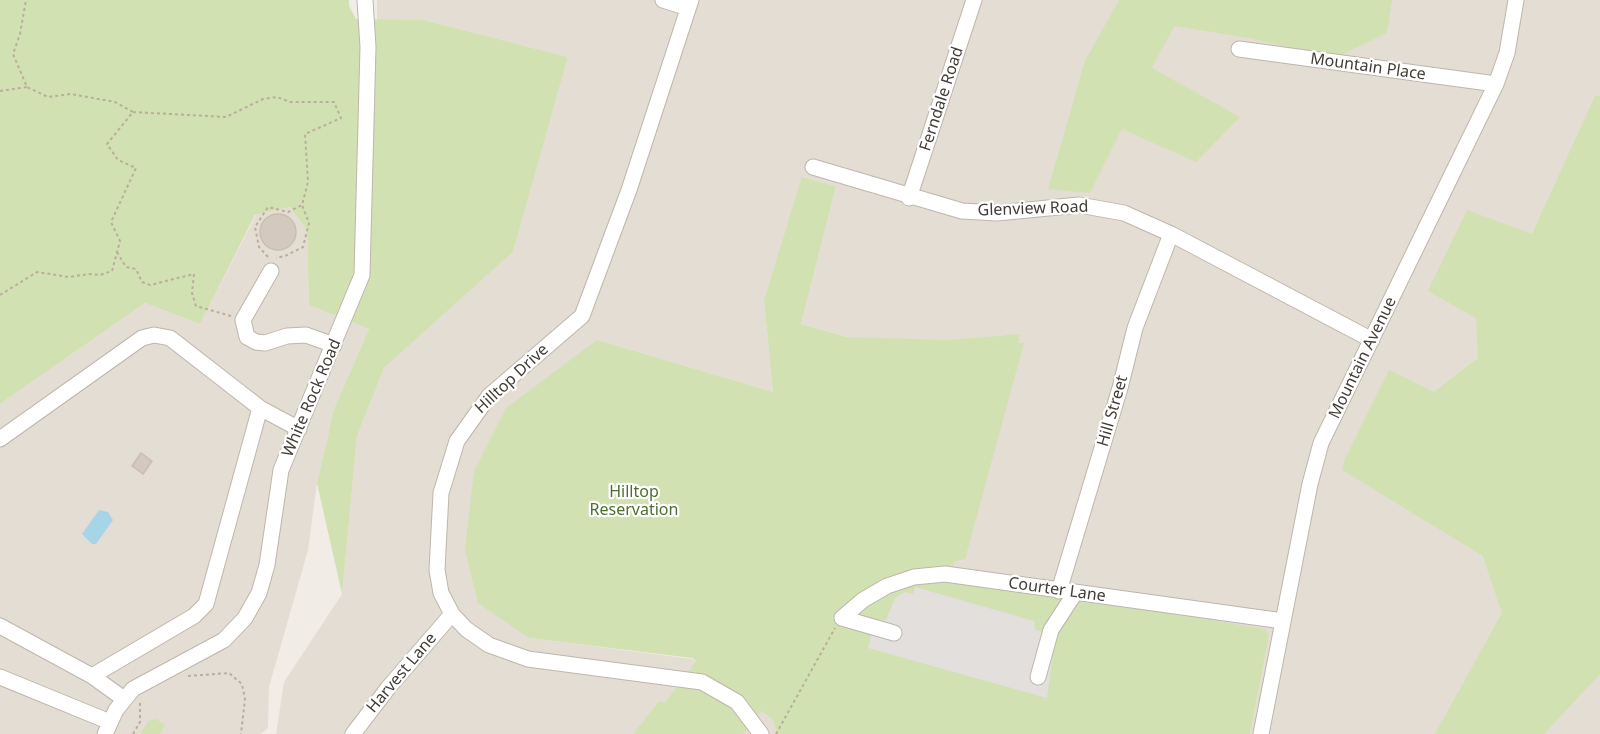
<!DOCTYPE html>
<style>
body{margin:0}
canvas{display:block;background:#f1ece5}
</style>
<canvas width="1600" height="734"></canvas>
<script>
const g = document.querySelector('canvas').getContext('2d');
g.lineJoin = 'round';
function paint(path, color) {
  g.fillStyle = color;
  g.fill(path, 'evenodd');
}
function toPath(rows) {
  const path = new Path2D();
  for (const r of rows) {
    if (r.length === 3) {
      path.moveTo(r[0] + r[2], r[1]);
      path.arc(r[0], r[1], r[2], 0, 2 * Math.PI);
      continue;
    }
    path.moveTo(r[0], r[1]);
    for (let i = 2; i < r.length; i += 2) path.lineTo(r[i], r[i + 1]);
  }
  return path;
}
function trace(path, color, width, dash) {
  g.strokeStyle = color;
  g.lineWidth = width;
  g.lineCap = dash ? 'butt' : 'round';
  g.setLineDash(dash || []);
  g.stroke(path);
}
function write(font, color, halo, rows, align = 'center') {
  g.font = font + ' "Noto Sans",sans-serif';
  g.lineWidth = 4.5;
  g.setLineDash([]);
  g.textBaseline = 'middle';
  g.strokeStyle = halo;
  g.fillStyle = color;
  for (const [text, x, y, turn = 0] of rows) {
    g.save();
    g.translate(x, y);
    g.rotate((+turn || 0) * Math.PI / 180);
    g.textAlign = isNaN(turn) ? turn : align;
    if (halo) g.strokeText(text, 0, 0);
    g.fillText(text, 0, 0);
    g.restore();
  }
}
paint(toPath([
 [377,0,1600,0,1600,734,1250,734,1269,636,950,577,1020,334,880,346,801,324,836,186,803,177,764,300,773,392,597,340,529,638,692,659,773,720,777,734,735,734,659,701,633,734,276,734,284,682,342,594,357,436,384,368,513,252,568,57,424,20,377,20],
 [290,207,307,230,309,305,369,329,334,409,317,483,308,550,269,687,268,728,261,734,0,734,0,404,145,303,200,324,256,215]
]), '#e4ddd4');
paint(toPath([
 [0,0,349,0,349,6,356,19,424,20,568,57,513,252,384,368,357,436,342,594,317,483,334,409,369,329,309,305,307,230,290,207,255,215,200,324,145,303,0,404],
 [1119,0,1392,0,1387,33,1335,58,1249,38,1174,26,1152,68,1240,117,1196,162,1122,129,1090,193,1048,189,1085,61],
 [1595,96,1600,96,1600,674,1544,734,1435,734,1502,613,1483,556,1342,470,1344,461,1389,370,1434,392,1478,358,1476,318,1428,291,1467,210,1532,234],
 [802,177,836,186,801,324,847,337,947,340,1020,334,1018,343,1024,343,965,559,955,561,950,577,1265,629,1269,636,1250,734,777,734,773,720,761,711,743,734,633,734,659,701,665,703,696,661,692,658,529,638,478,603,465,550,474,471,506,408,597,340,773,392,764,300],
 [156,719,165,725,160,734,141,734,148,721]
]), '#d1e1b2');
paint(toPath([
 [915,587,1034,621,1035,629,1055,638,1047,698,868,648,875,621,886,620,895,598,905,592,913,594]
]), '#e2dfdd');
paint(toPath([
 [99,510,108,512,113,520,96,544,92,544,82,534]
]), '#a7d5e8');
const building = toPath([
 [278,232,18],
 [141,453,152,461,143,474,132,466,141,453]
]);
paint(building, '#d4c9bf');
trace(building, '#cbbeb0', 1.5);
const minor = toPath([
 [663,0,688,8],
 [691,0,629,190,582,316,489,396,457,441,441,493,437,570,441,593,452,614,466,629,489,645,528,659,702,682,737,702,761,734],
 [1239,49,1496,84],
 [813,167,962,211,997,213,1079,205,1124,213,1171,234,1372,340],
 [909,198,974,0],
 [271,271,243,320,247,337,256,342,265,343,287,336,306,335,334,345],
 [0,439,142,338,154,335,170,338,260,408,299,429],
 [1059,591,1120,388,1135,328,1171,234],
 [842,618,863,600,887,586,914,577,945,574,1283,621],
 [842,618,894,633],
 [0,626,92,676,124,699],
 [92,676,194,616,206,604,260,408],
 [0,677,110,722],
 [1038,677,1051,630,1075,593],
 [105,734,116,710,133,689,224,640,245,618,259,593,267,565,281,470,362,275,368,47,365,0],
 [353,734,388,688,452,614],
 [1261,734,1310,484,1321,443,1496,84,1507,53,1516,0]
]);
trace(minor, '#beb6ac', 17);
trace(toPath([
 [0,91,27,87],
 [133,112,226,117,263,99,277,97,290,102,334,102,341,118,305,134,308,182,302,205,309,223,303,247,285,256,276,258],
 [117,252,126,267,136,269,142,282,150,285,194,274,192,293,196,306,231,316],
 [268,257,259,247,255,227,268,207,288,212,302,205],
 [0,295,37,272,69,277,89,274,100,275,112,271,120,241,111,222,136,168,118,160,107,144,133,112,115,102,71,94,48,97,27,87,13,54,20,34,26,0],
 [188,676,229,673,242,684,245,699,241,734],
 [133,734,140,722,140,703],
 [776,734,835,628]
]), '#bbad9c', 2, [3, 3]);
trace(minor, '#fff', 15);
write('16px', '#423c36', '#fff', [
 ["Mountain Place",1368,67,8],
 ["Ferndale Road",942,99,-72],
 ["Glenview Road",1033,209,-2],
 ["Mountain Avenue",1363,358,-64],
 ["Hilltop Drive",512,379,-43],
 ["White Rock Road",312,398,-67],
 ["Hill Street",1113,411,-74],
 ["Courter Lane",1057,590,8],
 ["Harvest Lane",402,673,-50]
]);
write('16px', '#4e6e2f', '#fff', [
 ["Hilltop",634,492],
 ["Reservation",634,510]
]);
</script>
